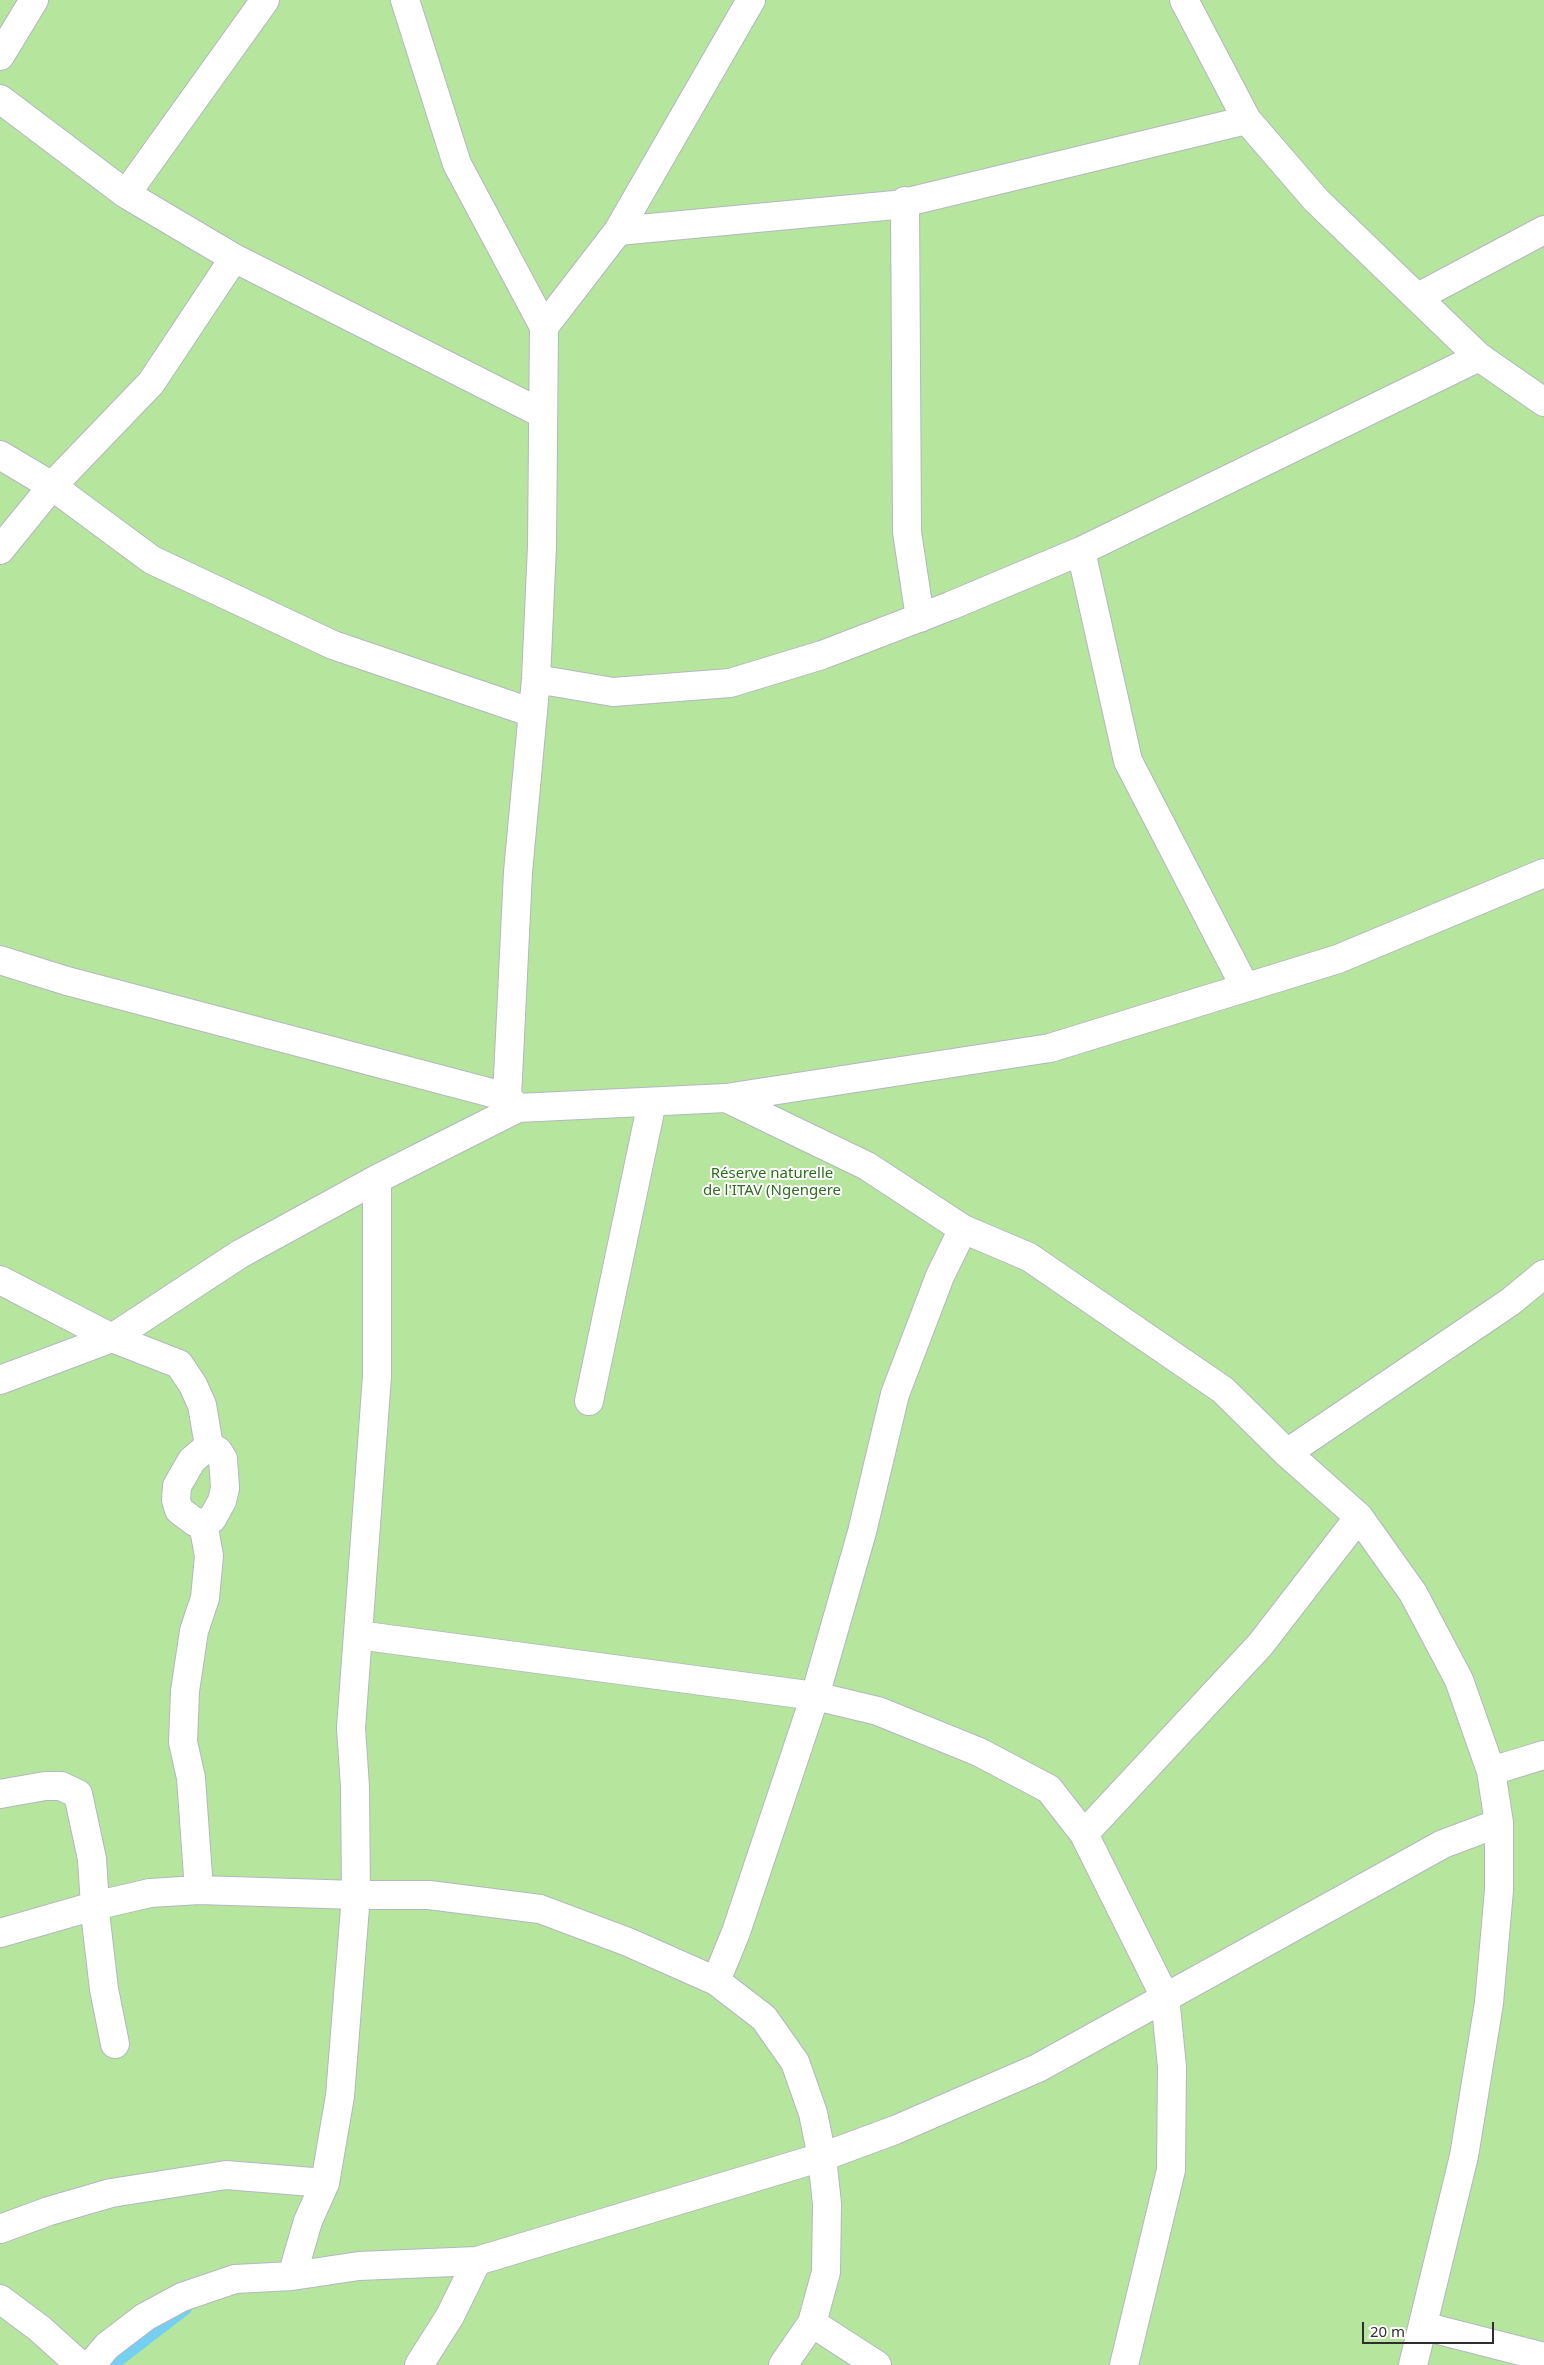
<!DOCTYPE html>
<meta charset="utf-8">
<style>
body{margin:0}
#map{position:relative;width:1544px;height:2365px;overflow:hidden;background:#efe9e1;font-family:"Noto Sans",sans-serif}
canvas{display:block}
.scale{position:absolute;left:1362px;top:2322px;width:132px;height:22px;box-sizing:border-box;border:2px solid #2e2e2e;border-top:0;padding-left:6px;font-size:15px;line-height:18px;white-space:nowrap;color:#2e2e2e;-webkit-text-stroke:4px #fff;paint-order:stroke}
</style>
<div id="map">
<canvas width="1544" height="2365"></canvas>
<div class="scale">20 m</div>
</div>
<script>
const g = document.querySelector('canvas').getContext('2d');
g.lineJoin = 'round';
function paint(path, color) {
  g.fillStyle = color;
  g.fill(path, 'evenodd');
}
function toPath(rows) {
  const path = new Path2D();
  for (const r of rows) {
    path.moveTo(r[0], r[1]);
    for (let i = 2; i < r.length; i += 2) path.lineTo(r[i], r[i + 1]);
  }
  return path;
}
function trace(path, color, width, dash) {
  g.strokeStyle = color;
  g.lineWidth = width;
  g.lineCap = dash ? 'butt' : 'round';
  g.setLineDash(dash || []);
  g.stroke(path);
}
function write(font, color, halo, rows, align = 'center') {
  g.font = font + ' "Noto Sans",sans-serif';
  g.lineWidth = 4;
  g.setLineDash([]);
  g.textBaseline = 'middle';
  g.strokeStyle = halo;
  g.fillStyle = color;
  for (const [text, x, y, turn = 0] of rows) {
    g.save();
    g.translate(x, y);
    g.rotate((+turn || 0) * Math.PI / 180);
    g.textAlign = isNaN(turn) ? turn : align;
    if (halo) g.strokeText(text, 0, 0);
    g.fillText(text, 0, 0);
    g.restore();
  }
}
paint(toPath([
 [0,0,1544,0,1544,2365,0,2365]
]), '#b6e59e');
trace(toPath([
 [111,2365,185,2308]
]), '#75cff0', 14);
const minor = toPath([
 [405,0,457,164,544,327,542,546,536,679,518,872,507,1097],
 [1184,0,1247,120,1316,200,1479,357,1544,402],
 [0,56,34,0],
 [0,99,126,194,234,258,543,414],
 [126,194,265,0],
 [905,201,907,532,920,618],
 [618,231,895,205,1247,120],
 [1418,297,1544,230],
 [544,327,618,231,751,0],
 [0,455,52,486,152,560,333,645,533,713],
 [0,550,52,486,151,383,234,258],
 [1081,551,1128,761,1245,987],
 [536,679,613,692,730,683,822,655,950,606,1081,551,1479,357],
 [0,960,67,981,507,1097,518,1108],
 [726,1098,867,1166,963,1229,1029,1257,1223,1390,1287,1453,1359,1517,1413,1593,1459,1680,1491,1771,1499,1823,1499,1890,1489,2003,1464,2156,1413,2365],
 [0,1280,112,1338,179,1364,193,1385,202,1405,209,1446],
 [0,1380,112,1338,240,1254,377,1179,518,1108,726,1098,1050,1048,1338,959,1544,873],
 [589,1401,652,1102],
 [209,1446,218,1451,223,1459,225,1488,222,1501,212,1519,203,1523,195,1522,179,1510,176,1500,177,1486,192,1460,209,1446],
 [1287,1453,1510,1302,1544,1274],
 [358,1635,815,1696,878,1711,979,1752,1049,1789,1084,1834,1165,1997,1172,2067,1171,2170,1124,2365],
 [1491,1771,1544,1755],
 [0,1794,45,1786,61,1786,78,1794,92,1859,96,1921,104,1989,115,2044],
 [1084,1834,1260,1645,1359,1517],
 [199,1890,191,1778,183,1742,185,1691,194,1631,205,1598,209,1556,203,1523],
 [0,1933,94,1906,150,1893,199,1890,356,1895,429,1895,540,1909,628,1942,716,1981,764,2018,795,2062,813,2113,822,2157,827,2204,826,2272,812,2323,783,2365],
 [716,1981,736,1932,815,1696,862,1532,895,1394,940,1276,963,1229],
 [0,2229,49,2211,111,2193,226,2175,325,2183],
 [292,2276,308,2221,325,2183,340,2096,356,1895,355,1787,351,1728,377,1376,377,1179],
 [0,2299,39,2328,80,2365],
 [812,2323,877,2365],
 [1423,2326,1544,2357],
 [91,2365,107,2346,145,2317,182,2297,235,2279,292,2276,359,2266,477,2261,822,2157,895,2130,1038,2068,1443,1844,1499,1823],
 [419,2365,450,2316,477,2261]
]);
trace(minor, '#b4b7c1', 30);
trace(minor, '#fff', 28);
write('15px', '#2c6e1b', '#fff', [
 ["Réserve naturelle",772,1174],
 ["de l'ITAV (Ngengere",772,1191]
]);
</script>
